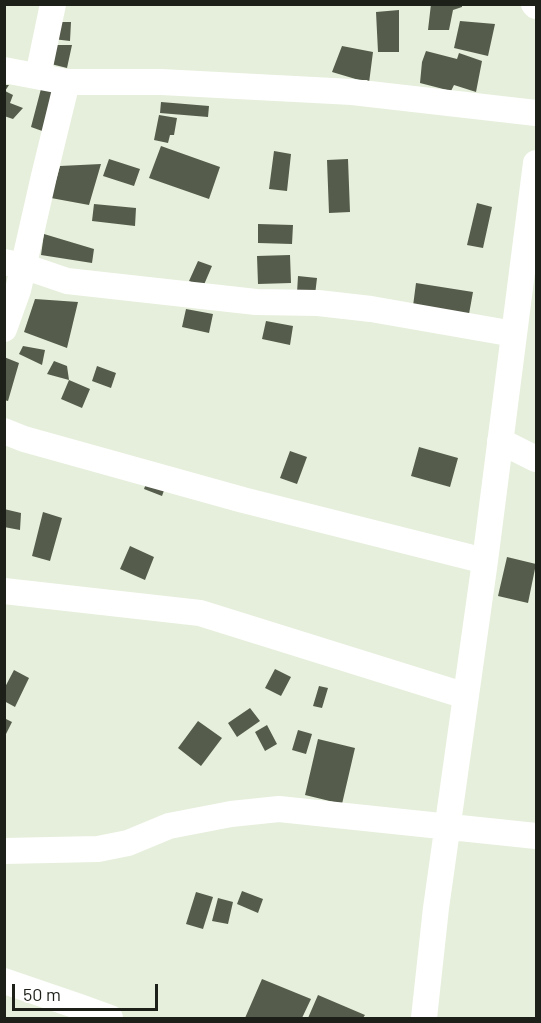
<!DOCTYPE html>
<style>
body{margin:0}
#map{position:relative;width:541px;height:1023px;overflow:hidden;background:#e6efdb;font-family:Barlow,sans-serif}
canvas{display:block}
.frame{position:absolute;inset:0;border:6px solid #1d2019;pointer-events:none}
.scale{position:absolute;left:12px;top:984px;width:146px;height:27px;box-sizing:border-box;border:3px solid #1d2019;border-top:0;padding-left:8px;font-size:18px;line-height:21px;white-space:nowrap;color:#1d2019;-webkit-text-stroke:4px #fff;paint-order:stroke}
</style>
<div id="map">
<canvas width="541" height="1023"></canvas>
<div class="frame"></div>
<div class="scale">50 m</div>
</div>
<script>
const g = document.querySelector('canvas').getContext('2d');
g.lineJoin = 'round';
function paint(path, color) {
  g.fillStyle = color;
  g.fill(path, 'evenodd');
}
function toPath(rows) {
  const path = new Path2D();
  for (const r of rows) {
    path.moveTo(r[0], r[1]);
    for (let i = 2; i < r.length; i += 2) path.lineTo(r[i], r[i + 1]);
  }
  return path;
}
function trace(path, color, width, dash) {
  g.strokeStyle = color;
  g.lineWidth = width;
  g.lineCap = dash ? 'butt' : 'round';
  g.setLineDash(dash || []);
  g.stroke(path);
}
paint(toPath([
 [431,4,462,4,462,7,453,10,449,30,428,30],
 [399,10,399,52,378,52,376,12],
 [460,21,495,24,488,56,454,48],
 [58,22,71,22,70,41,53,39],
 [51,45,72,45,67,68,47,63],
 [342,46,373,52,369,83,367,80,359,80,332,72],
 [426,51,457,59,459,53,482,61,476,92,454,85,451,91,420,83,422,62],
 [4,85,9,85,5,91,13,95,10,103,23,108,13,119,4,116],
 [42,85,60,91,45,132,31,127],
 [161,102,209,106,208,117,160,113],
 [159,115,177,118,174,135,170,135,168,143,154,140],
 [161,146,220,167,209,199,149,178],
 [274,151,291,154,287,191,269,189],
 [109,159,140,169,134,186,103,176],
 [348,159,350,212,329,213,327,160],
 [101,164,89,205,51,198,60,166],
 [477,203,492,207,483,248,467,245],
 [94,204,136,208,135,226,92,221],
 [258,224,293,225,292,244,258,243],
 [44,234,94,249,92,263,41,255],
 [290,255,291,283,258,284,257,256],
 [198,261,212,266,203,287,189,281],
 [298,276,317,278,315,295,297,293],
 [416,283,473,292,469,314,413,306],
 [35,299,78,302,67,348,24,332],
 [186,309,213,314,209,333,182,327],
 [266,321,293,326,290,345,262,339],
 [23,346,45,350,42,365,19,354],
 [4,357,19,363,8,401,4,400],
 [54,361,67,366,69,380,90,389,82,408,61,399,69,380,47,374],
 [97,366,116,373,111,388,92,381],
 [419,447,458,458,450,487,411,476],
 [290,451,307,457,297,484,280,478],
 [148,478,166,485,162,496,144,489],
 [4,509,21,513,20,530,4,527],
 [43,512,62,518,50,561,32,556],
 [130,546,154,557,145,580,120,569],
 [507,557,536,564,528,603,498,596],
 [275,669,291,677,281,696,265,688],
 [14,670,29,678,15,707,4,701,4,689],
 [319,686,328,688,322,708,313,706],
 [250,708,260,721,237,737,228,723],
 [4,718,12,722,4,738],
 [198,721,222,738,201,766,178,748],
 [267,725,277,744,265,751,255,732],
 [298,730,312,734,306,754,292,750],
 [318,739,355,748,342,804,305,795],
 [242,891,263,899,258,913,237,904],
 [196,892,213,897,203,929,186,924],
 [218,898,233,902,228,924,212,921],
 [262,979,311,999,302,1018,245,1018],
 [318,995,365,1015,363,1018,308,1018]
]), '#555c4b');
trace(toPath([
 [534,4,536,6],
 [4,70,67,82,161,82,352,92,536,113],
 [38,76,53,4],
 [4,262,23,266,67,281,256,302,318,303,371,309,514,334],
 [4,329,18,290,44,176,67,82],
 [4,431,24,439,243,500,485,561],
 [500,441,536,459],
 [4,591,200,613,466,696],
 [4,851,98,849,128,843,169,826,231,814,279,809,536,836],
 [4,981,80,1007,110,1018],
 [424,1018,436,908,485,561,536,163]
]), '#fff', 26);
</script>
